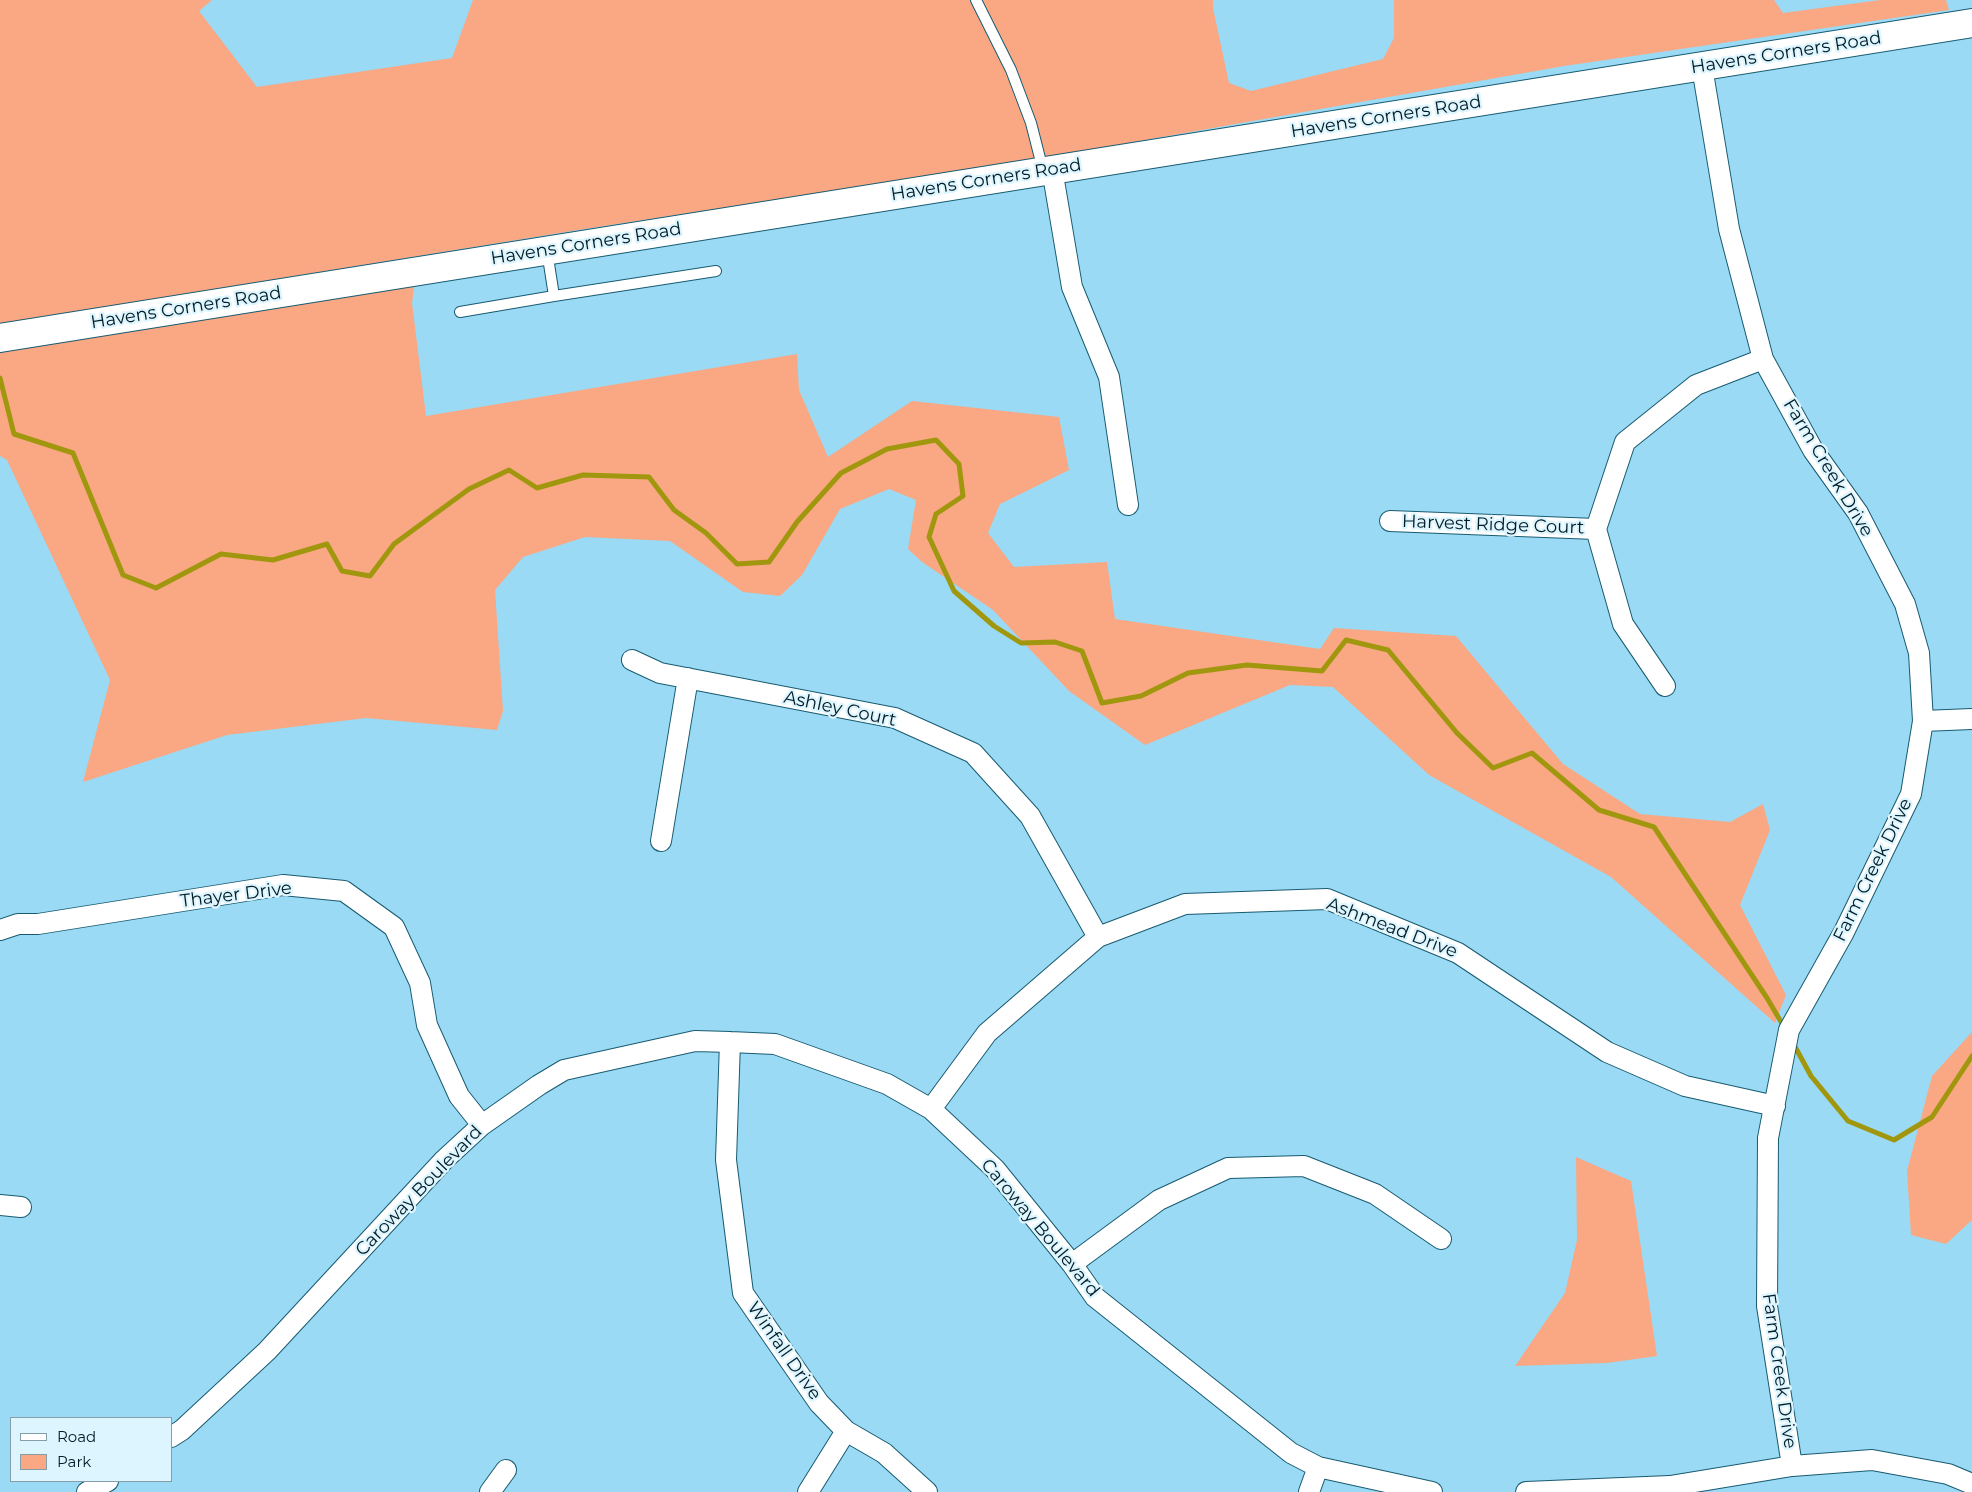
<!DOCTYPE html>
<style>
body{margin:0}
#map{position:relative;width:1972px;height:1492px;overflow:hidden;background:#9adaf4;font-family:Montserrat,sans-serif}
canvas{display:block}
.legend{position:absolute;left:10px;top:1417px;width:162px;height:65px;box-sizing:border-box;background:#dcf5ff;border:1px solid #859ea7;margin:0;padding:6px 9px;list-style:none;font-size:15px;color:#021b24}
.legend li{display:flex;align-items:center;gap:10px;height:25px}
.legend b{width:25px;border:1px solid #859ea7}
</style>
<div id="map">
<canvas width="1972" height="1492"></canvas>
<ul class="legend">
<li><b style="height:6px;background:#fff"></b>Road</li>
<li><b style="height:14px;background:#f9a883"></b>Park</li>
</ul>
</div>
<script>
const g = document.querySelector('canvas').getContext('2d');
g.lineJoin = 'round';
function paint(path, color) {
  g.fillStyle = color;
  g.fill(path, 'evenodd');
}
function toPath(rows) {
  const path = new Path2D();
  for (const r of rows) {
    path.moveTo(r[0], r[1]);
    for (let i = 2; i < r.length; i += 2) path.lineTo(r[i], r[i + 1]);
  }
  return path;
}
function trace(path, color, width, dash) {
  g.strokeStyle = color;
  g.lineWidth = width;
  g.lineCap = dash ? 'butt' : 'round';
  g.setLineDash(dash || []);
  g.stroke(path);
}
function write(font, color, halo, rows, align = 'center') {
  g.font = font + ' Montserrat,sans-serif';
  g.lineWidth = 4.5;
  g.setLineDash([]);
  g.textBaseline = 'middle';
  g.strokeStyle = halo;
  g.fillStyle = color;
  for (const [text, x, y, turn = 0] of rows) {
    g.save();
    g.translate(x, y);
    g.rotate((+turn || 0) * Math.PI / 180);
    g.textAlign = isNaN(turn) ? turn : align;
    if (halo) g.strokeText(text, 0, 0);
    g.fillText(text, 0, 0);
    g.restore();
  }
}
paint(toPath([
 [0,0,212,0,199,11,257,87,452,58,473,0,1213,0,1213,8,1229,83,1251,91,1383,59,1394,38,1394,0,1774,0,1783,13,1880,0,1946,0,1949,10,1564,66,1026,161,572,231,0,324],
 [415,280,412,303,426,416,797,354,799,390,828,457,912,401,1059,417,1069,470,1000,504,988,533,1014,567,1107,562,1115,619,1320,649,1334,628,1456,636,1563,764,1640,814,1730,822,1763,804,1770,830,1740,905,1786,995,1775,1023,1611,877,1429,775,1333,687,1290,685,1145,745,1069,691,993,610,922,562,908,549,916,500,889,489,840,509,802,575,780,596,743,592,670,541,585,537,523,557,495,590,503,711,497,730,366,718,227,735,83,782,110,680,7,460,0,456,0,351],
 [1972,1032,1972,1220,1946,1244,1911,1235,1907,1171,1932,1076],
 [1576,1157,1631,1181,1657,1356,1607,1363,1515,1366,1565,1293,1577,1240]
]), '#f9a883');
trace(toPath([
 [0,378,14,434,73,453,123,575,156,588,221,554,273,560,327,544,342,571,370,576,394,544,469,489,509,470,537,488,583,475,649,477,674,510,706,533,737,564,769,562,797,522,841,473,887,449,936,440,959,464,963,496,936,514,929,537,954,591,994,626,1021,643,1055,642,1082,651,1102,703,1141,696,1188,673,1247,665,1322,671,1346,640,1388,650,1457,733,1493,768,1532,753,1599,810,1654,827,1767,998,1784,1027],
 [1793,1043,1811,1076,1848,1121,1894,1140,1932,1117,1972,1056]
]), '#a1970e', 5);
const lane = toPath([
 [976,0,1011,70,1031,123,1043,170],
 [547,251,554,296,716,271],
 [460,312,554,296]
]);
const street = toPath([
 [1702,67,1729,229,1763,359,1813,450,1858,513,1905,604,1919,653,1923,721,1911,794,1844,932,1789,1030,1768,1138,1767,1306,1792,1466],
 [1052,169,1072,287,1109,377,1128,505],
 [1390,521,1596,529],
 [632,660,660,673,895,718,973,753,1030,816,1098,937],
 [1665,686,1623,624,1596,529,1625,442,1696,385,1763,359],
 [1923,721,1972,719],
 [661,841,688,678],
 [0,930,18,924,38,924,283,885,344,891,394,927,420,983,427,1025,459,1096,482,1125],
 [730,1042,726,1160,743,1293,819,1403,846,1431,884,1453,927,1492],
 [931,1109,987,1033,1098,937,1185,904,1327,899,1458,953,1607,1052,1685,1086,1775,1106],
 [0,1205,21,1207],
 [1072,1264,1159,1200,1228,1168,1304,1166,1375,1194,1441,1239],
 [171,1437,182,1430,267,1351,444,1160,482,1125,539,1085,564,1070,695,1041,730,1042,775,1044,887,1084,931,1109,995,1169,1072,1264,1095,1297,1291,1453,1318,1467,1432,1492],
 [87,1492,108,1481],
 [490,1492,506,1470],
 [808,1492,846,1431],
 [1309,1492,1318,1467],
 [1526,1492,1670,1486,1792,1466,1872,1460,1948,1474,1972,1484]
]);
const primary = toPath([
 [0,338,1972,23]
]);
trace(lane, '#185b71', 12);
trace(street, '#185b71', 22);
trace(primary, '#185b71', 30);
trace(lane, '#fff', 10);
trace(street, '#fff', 20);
trace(primary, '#fff', 28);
write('18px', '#021b24', '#dcf5ff', [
 ["Havens Corners Road",1786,53,-9],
 ["Havens Corners Road",1386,117,-9],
 ["Havens Corners Road",986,180,-9],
 ["Havens Corners Road",586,244,-9],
 ["Havens Corners Road",186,308,-9],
 ["Farm Creek Drive",1828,468,59],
 ["Harvest Ridge Court",1493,525,2],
 ["Ashley Court",840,709,12],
 ["Farm Creek Drive",1873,870,-64],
 ["Thayer Drive",236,895,-7],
 ["Ashmead Drive",1392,928,21],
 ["Caroway Boulevard",419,1191,-46],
 ["Caroway Boulevard",1040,1228,50],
 ["Winfall Drive",784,1351,55],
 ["Farm Creek Drive",1779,1371,82]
]);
</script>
